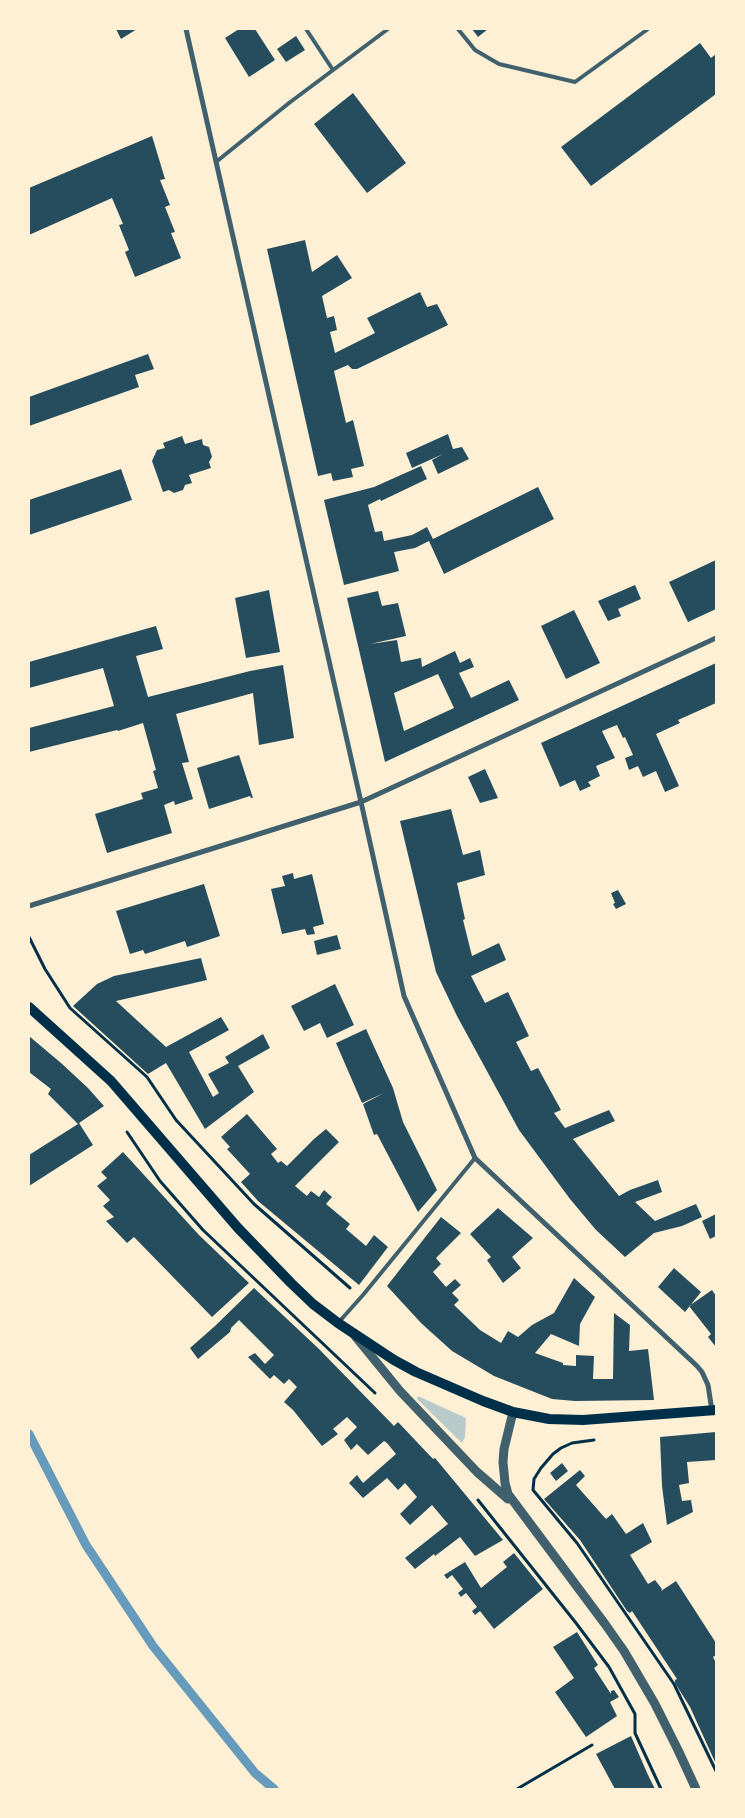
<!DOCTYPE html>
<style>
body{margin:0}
#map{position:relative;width:745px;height:1818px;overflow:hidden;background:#fdf0d5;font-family:"Roboto Condensed",sans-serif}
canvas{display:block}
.frame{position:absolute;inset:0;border:30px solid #fdf0d5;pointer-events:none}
</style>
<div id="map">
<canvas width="745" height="1818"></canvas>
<div class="frame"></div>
</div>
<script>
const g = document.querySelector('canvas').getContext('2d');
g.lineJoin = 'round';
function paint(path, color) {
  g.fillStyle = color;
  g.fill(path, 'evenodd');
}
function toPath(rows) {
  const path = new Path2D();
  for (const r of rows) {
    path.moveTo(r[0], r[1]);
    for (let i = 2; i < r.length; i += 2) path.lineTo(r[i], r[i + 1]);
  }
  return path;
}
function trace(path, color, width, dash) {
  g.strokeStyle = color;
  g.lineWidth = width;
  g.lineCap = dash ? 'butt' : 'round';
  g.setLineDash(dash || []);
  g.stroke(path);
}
paint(toPath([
 [418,1396,466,1418,465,1437,462,1443,417,1399]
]), '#b9caca');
trace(toPath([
 [29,1434,86,1545,153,1646,255,1773,274,1789]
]), '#669bbc', 9);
paint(toPath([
 [116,29,137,29,121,39],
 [239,29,255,29,275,60,249,77,225,38],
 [472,29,488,29,478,37],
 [296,36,305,50,286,62,277,49],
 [700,43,711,58,716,54,716,94,591,186,561,147],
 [353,93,406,163,367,193,314,124],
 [152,136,165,179,160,180,170,205,165,207,175,232,171,233,181,258,135,277,125,252,129,250,119,225,123,224,112,198,29,235,29,188],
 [305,240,312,272,337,255,352,278,322,296,327,318,334,316,337,330,330,332,335,353,375,333,367,318,420,292,427,307,437,304,448,325,357,369,352,369,348,365,334,371,346,423,353,420,364,466,351,469,353,477,333,481,331,473,318,476,267,249],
 [148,354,154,369,135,375,139,387,29,426,29,397],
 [448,434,453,449,462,447,469,459,438,474,432,460,443,454,412,468,406,453],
 [182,436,185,444,202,439,203,445,209,447,212,457,209,462,211,468,189,475,192,483,185,485,183,490,174,493,169,490,163,492,152,461,157,450,165,448,163,443],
 [421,466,427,479,381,501,380,499,368,505,375,532,382,531,384,541,412,535,427,527,433,539,538,487,554,519,444,574,429,541,415,548,394,552,399,571,344,585,324,500,374,487],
 [121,469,132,500,29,535,29,500],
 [716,560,716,609,688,622,669,582],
 [635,585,641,599,618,609,621,616,608,621,598,601],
 [269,590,280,652,246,658,235,598],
 [378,591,382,606,398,603,406,636,370,644,397,640,401,662,421,658,422,667,455,651,460,663,470,658,474,667,459,673,471,698,509,680,519,700,385,762,347,598],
 [438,674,454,708,404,731,394,693],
 [574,610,600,663,566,679,541,626],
 [156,626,163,649,136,656,148,697,250,671,283,665,294,738,259,745,253,693,176,714,189,762,182,763,193,799,175,805,174,801,164,805,172,833,107,853,95,814,143,799,141,793,158,788,153,771,156,770,143,723,118,731,117,730,29,752,29,728,114,706,103,668,29,688,29,662],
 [716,663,716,703,678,720,680,723,656,734,679,786,665,792,656,771,643,777,638,766,629,770,625,758,633,755,625,737,623,738,617,725,602,731,615,758,596,766,600,776,588,782,591,786,580,791,575,780,560,787,541,743],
 [239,755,253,798,251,798,250,796,209,809,197,768],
 [485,769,498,798,480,803,468,777],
 [451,809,463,855,480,850,485,875,457,883,465,919,463,920,472,956,499,943,506,960,471,976,485,1003,508,992,529,1036,516,1042,531,1071,538,1068,561,1110,554,1113,565,1128,609,1110,615,1121,573,1139,619,1196,630,1190,658,1180,662,1192,635,1202,655,1221,696,1204,702,1217,682,1226,654,1233,625,1257,596,1230,570,1199,519,1130,457,1016,436,972,400,821],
 [293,873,294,879,312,874,324,924,313,927,315,934,307,935,305,929,282,934,271,889,285,886,282,876],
 [204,884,220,936,187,947,185,941,145,954,143,950,130,954,116,911],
 [618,890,626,904,616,909,613,904,615,903,611,893],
 [337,935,341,949,317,955,314,941],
 [201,958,207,980,116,1001,166,1047,221,1017,229,1030,189,1052,213,1097,219,1093,208,1074,229,1063,225,1057,263,1034,270,1048,238,1066,254,1092,205,1129,166,1063,148,1074,73,1006,97,984,114,976],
 [335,984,354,1025,327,1038,320,1023,304,1031,291,1006],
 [366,1029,393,1088,403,1122,437,1190,418,1212,377,1134,374,1135,363,1104,384,1093,362,1103,336,1043],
 [29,1036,61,1063,88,1088,104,1106,79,1123,93,1145,29,1186,29,1155,78,1124,48,1094,51,1089,29,1072],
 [247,1114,277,1149,271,1154,278,1163,281,1161,287,1166,314,1139,326,1129,339,1142,295,1186,307,1196,311,1191,319,1197,324,1190,332,1197,326,1204,350,1224,346,1229,366,1246,374,1235,388,1247,359,1285,258,1201,241,1182,250,1174,227,1149,230,1147,221,1137],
 [123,1152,199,1235,249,1283,212,1317,134,1237,127,1243,106,1221,114,1217,103,1206,110,1200,97,1186,107,1178,101,1172],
 [498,1208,533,1238,512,1257,521,1268,503,1283,487,1260,491,1257,470,1234],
 [716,1214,716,1236,710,1239,702,1221],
 [441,1217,461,1233,436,1258,441,1264,433,1272,446,1287,455,1279,461,1285,452,1293,459,1300,454,1305,480,1330,501,1343,508,1331,518,1337,532,1325,554,1313,574,1278,595,1297,580,1324,579,1346,551,1334,535,1353,563,1363,563,1365,576,1366,576,1355,594,1356,593,1379,613,1379,614,1313,630,1325,629,1351,648,1349,654,1400,575,1401,552,1399,494,1376,452,1351,421,1323,387,1286],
 [674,1268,701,1292,685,1312,658,1287],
 [254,1288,318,1348,394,1426,398,1422,433,1459,435,1458,503,1540,475,1556,460,1537,435,1556,434,1554,415,1569,405,1558,448,1524,432,1505,410,1525,400,1514,417,1497,405,1483,398,1490,387,1478,363,1498,349,1483,357,1475,363,1483,396,1454,387,1443,384,1441,368,1455,357,1444,351,1450,344,1440,357,1427,347,1417,333,1429,338,1434,322,1446,293,1410,284,1402,297,1387,289,1379,284,1384,274,1375,270,1379,248,1357,255,1353,265,1364,274,1355,239,1320,231,1328,230,1332,198,1359,190,1348,215,1326],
 [712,1290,716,1296,716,1347,708,1337,711,1334,689,1306],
 [716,1432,716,1460,687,1462,689,1483,679,1485,682,1501,691,1500,693,1512,667,1525,662,1486,660,1437],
 [562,1463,568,1471,556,1481,550,1473],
 [580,1470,585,1476,576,1485,606,1519,612,1514,626,1534,643,1523,652,1542,630,1555,648,1584,655,1580,662,1589,661,1591,676,1581,716,1643,716,1655,713,1657,716,1663,716,1764,690,1707,675,1683,675,1680,677,1679,632,1611,630,1613,627,1611,580,1540,544,1499],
 [514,1553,543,1589,494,1629,480,1611,475,1615,472,1611,477,1607,466,1593,461,1597,458,1593,463,1589,452,1575,447,1579,444,1575,465,1562,481,1588,507,1567,503,1562],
 [577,1632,598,1665,594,1668,611,1694,611,1691,614,1690,619,1697,610,1702,617,1716,586,1737,555,1692,574,1678,553,1647],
 [631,1736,648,1775,655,1789,615,1789,596,1754]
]), '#264d5e');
trace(toPath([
 [29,937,45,969,70,1008,147,1077,176,1120,254,1204,350,1288],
 [127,1132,160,1181,203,1230,375,1393],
 [594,1440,572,1443,561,1448,553,1454,541,1468,534,1479,533,1490,577,1543,674,1684,716,1771],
 [478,1500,576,1623,609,1667,635,1714,635,1733,661,1789],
 [517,1789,592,1745]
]), '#003049', 3);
trace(toPath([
 [306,29,333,70],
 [458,29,475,50,499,64,575,82,648,29],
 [216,162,289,103,388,29],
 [338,1323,363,1295,475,1158]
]), '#3f606c', 4);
trace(toPath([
 [186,29,361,802,404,996,475,1158,697,1366,702,1372,708,1385,712,1411],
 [29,906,361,802,716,638]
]), '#3f606c', 5);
trace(toPath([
 [355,1336,400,1391,477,1472,508,1499],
 [513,1412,504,1449,503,1462,505,1483,508,1494,605,1624,624,1651,655,1704,678,1750,696,1789]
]), '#3f606c', 9);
trace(toPath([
 [29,1007,111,1081,238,1228,291,1283,313,1304,338,1323,394,1360,416,1372,483,1401,513,1412,549,1419,583,1420,716,1410]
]), '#003049', 10);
</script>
